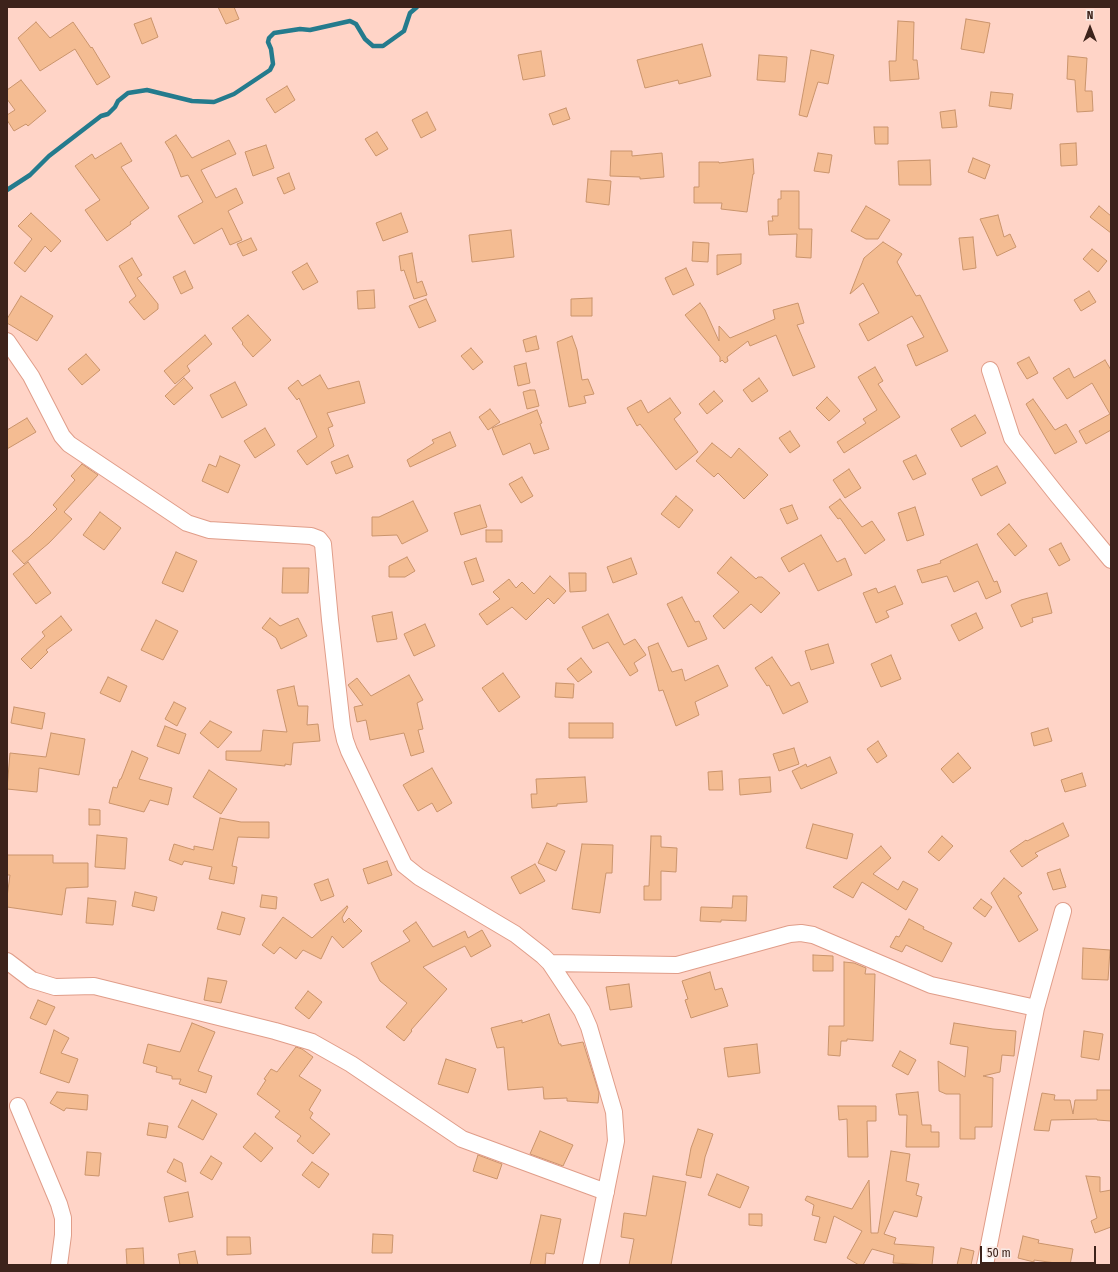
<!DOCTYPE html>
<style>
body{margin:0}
#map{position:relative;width:1118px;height:1272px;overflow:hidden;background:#ffd4c7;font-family:"Fira Sans Condensed",sans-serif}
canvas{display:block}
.frame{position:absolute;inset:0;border:8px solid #3d231b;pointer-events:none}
.north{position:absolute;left:1070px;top:8px;width:40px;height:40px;-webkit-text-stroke:3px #f8e9e4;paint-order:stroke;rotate:0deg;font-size:11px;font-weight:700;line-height:16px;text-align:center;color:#3d231b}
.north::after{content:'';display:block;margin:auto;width:14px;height:18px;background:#3d231b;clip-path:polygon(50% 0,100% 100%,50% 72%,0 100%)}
.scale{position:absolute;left:980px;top:1246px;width:116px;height:18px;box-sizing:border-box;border:2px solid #3d231b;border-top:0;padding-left:5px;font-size:12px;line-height:14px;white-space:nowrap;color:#3d231b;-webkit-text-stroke:3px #f8e9e4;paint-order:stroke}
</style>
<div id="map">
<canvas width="1118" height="1272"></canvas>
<div class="frame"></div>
<div class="north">N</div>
<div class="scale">50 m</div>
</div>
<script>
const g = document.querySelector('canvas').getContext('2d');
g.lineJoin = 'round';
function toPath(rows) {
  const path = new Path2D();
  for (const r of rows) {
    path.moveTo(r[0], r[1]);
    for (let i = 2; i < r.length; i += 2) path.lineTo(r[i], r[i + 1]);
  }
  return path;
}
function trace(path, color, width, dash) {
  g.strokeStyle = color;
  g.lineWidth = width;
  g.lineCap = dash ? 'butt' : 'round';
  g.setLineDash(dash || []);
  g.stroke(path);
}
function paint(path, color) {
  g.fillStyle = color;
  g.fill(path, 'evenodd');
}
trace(toPath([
 [7,190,30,175,49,156,101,116,108,114,115,107,118,101,128,93,147,90,192,101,214,102,234,94,270,70,273,64,271,49,268,42,269,38,274,33,300,29,310,30,350,21,356,24,365,39,373,46,383,46,404,31,410,13,417,7]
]), '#247b8d', 4.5);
const building = toPath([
 [218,7,234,7,239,19,226,24,218,7],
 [151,18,158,37,142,44,134,24,151,18],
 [966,19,990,23,984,53,961,49,966,19],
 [898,21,914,22,913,60,917,60,919,79,890,81,889,61,896,61,898,21],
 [36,22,50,38,73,22,91,48,92,47,110,77,97,85,75,49,40,71,18,38,36,22],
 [702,44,711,76,679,84,678,80,645,88,637,60,702,44],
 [811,50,834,55,828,84,818,82,807,117,799,115,811,50],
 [541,51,545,76,523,80,518,55,541,51],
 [759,55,787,57,785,82,757,80,759,55],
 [1068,56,1087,58,1085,91,1092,91,1093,111,1077,112,1075,80,1067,79,1068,56],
 [21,80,46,111,28,126,26,124,14,131,7,120,7,115,15,110,7,99,7,90,21,80],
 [287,86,295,100,275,113,266,99,287,86],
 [991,92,1013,94,1011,109,989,106,991,92],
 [566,108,570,119,553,125,549,114,566,108],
 [955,110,957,127,942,128,940,112,955,110],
 [427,112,436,130,421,138,412,120,427,112],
 [874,127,888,127,888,144,875,144,874,127],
 [377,132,388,149,376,156,365,139,377,132],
 [176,135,192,158,229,140,236,154,201,170,216,198,236,188,243,203,228,211,242,240,230,245,222,228,194,244,178,216,203,202,188,175,181,177,172,153,165,142,176,135],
 [121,143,132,161,121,167,149,208,130,222,131,224,107,241,85,210,100,200,75,166,92,154,95,159,121,143],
 [1076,143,1077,165,1061,166,1060,144,1076,143],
 [266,145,274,168,253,176,245,152,266,145],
 [611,151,632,151,632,156,662,153,664,177,640,179,640,177,610,176,611,151],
 [818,153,832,155,829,173,814,171,818,153],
 [973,158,990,165,985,179,968,172,973,158],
 [753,159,754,174,753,174,747,212,721,209,722,203,694,203,694,187,699,187,699,162,719,162,719,163,753,159],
 [930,160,931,185,899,185,898,161,930,160],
 [289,173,295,189,284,194,277,178,289,173],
 [588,179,611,181,609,205,586,202,588,179],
 [781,191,799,191,799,229,812,229,811,258,796,257,797,234,769,235,768,221,773,221,772,216,778,216,778,199,781,199,781,191],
 [866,206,890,220,878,239,866,239,851,231,866,206],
 [1099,206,1111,216,1111,233,1090,217,1099,206],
 [31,213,61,241,51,252,45,246,25,272,14,263,32,239,18,226,31,213],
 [401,213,408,232,383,241,376,223,401,213],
 [998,215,1004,237,1010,234,1016,247,997,256,980,219,998,215],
 [511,230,514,257,472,262,469,235,511,230],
 [973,237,976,268,963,270,959,238,973,237],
 [251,238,257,250,243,256,237,244,251,238],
 [693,242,709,243,708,262,692,261,693,242],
 [883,242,902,254,897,262,916,296,920,295,948,351,916,366,907,345,924,337,912,316,868,341,859,324,879,313,863,283,850,294,864,258,883,242],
 [1092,249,1107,261,1098,272,1083,259,1092,249],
 [412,253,417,283,422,281,427,295,414,299,404,270,401,271,399,256,412,253],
 [741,254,741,264,717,275,717,255,741,254],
 [132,258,142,275,137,278,158,304,158,309,144,320,129,302,136,296,119,266,132,258],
 [307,263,318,282,303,290,292,272,307,263],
 [686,268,694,285,673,295,665,278,686,268],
 [185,271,193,288,181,294,173,277,185,271],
 [374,290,375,308,358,309,357,291,374,290],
 [1089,291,1096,302,1081,311,1074,300,1089,291],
 [21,296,53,316,37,341,7,323,7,319,21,296],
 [592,298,592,316,571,316,571,299,592,298],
 [426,299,436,321,419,328,409,306,426,299],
 [700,303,705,310,719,341,719,326,730,338,775,319,773,310,798,303,804,323,797,325,815,367,793,376,776,335,750,346,748,341,727,357,728,361,725,363,722,360,720,362,720,357,685,315,700,303],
 [248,315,271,340,253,357,242,344,243,343,232,328,248,315],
 [205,335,212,344,187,366,190,371,175,384,164,371,205,335],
 [536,336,539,349,526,352,523,340,536,336],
 [572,336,577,350,582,380,588,379,594,394,584,396,586,403,569,407,557,342,572,336],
 [471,348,483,362,473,370,461,356,471,348],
 [86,354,100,370,82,385,68,369,86,354],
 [1029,357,1038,373,1027,379,1017,363,1029,357],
 [1105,360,1111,370,1111,430,1086,444,1079,431,1110,414,1092,383,1067,399,1053,378,1069,368,1074,378,1105,360],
 [526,363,530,383,518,386,514,366,526,363],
 [875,367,883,381,878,384,900,417,844,453,837,442,866,423,863,419,877,410,858,377,875,367],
 [320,375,328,389,359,381,365,403,327,413,333,426,328,428,334,446,307,465,297,451,317,437,299,398,297,400,288,388,298,380,302,386,320,375],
 [184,378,193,388,174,405,165,396,184,378],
 [759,378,768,391,752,402,743,390,759,378],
 [235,382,247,405,222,418,210,395,235,382],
 [530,390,535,390,539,406,527,409,523,392,530,390],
 [714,391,723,401,707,414,699,404,714,391],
 [827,397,840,411,829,421,816,408,827,397],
 [670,398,681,413,674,419,698,452,676,470,640,424,637,426,627,408,641,400,648,413,670,398],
 [1033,399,1055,430,1066,424,1077,442,1055,454,1026,404,1033,399],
 [490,409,500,422,488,430,479,417,490,409],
 [537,410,542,423,540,424,549,449,534,454,530,443,503,455,492,428,537,410],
 [975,415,986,433,961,447,951,429,975,415],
 [27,418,36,432,7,449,7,430,27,418],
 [265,428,275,445,255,458,244,441,265,428],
 [790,431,800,446,790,453,779,438,790,431],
 [450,432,456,446,410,467,407,460,434,443,432,440,450,432],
 [712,443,731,458,739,448,768,475,744,499,718,473,714,477,696,461,712,443],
 [348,455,353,467,336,474,331,462,348,455],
 [916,455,926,474,913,480,903,461,916,455],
 [220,456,240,465,228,493,202,481,209,464,216,467,220,456],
 [82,464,98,475,64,512,72,519,49,543,24,564,12,551,29,537,57,509,53,505,75,480,71,476,82,464],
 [997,466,1006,483,981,496,972,479,997,466],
 [849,469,861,488,845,498,833,480,849,469],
 [522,477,533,496,521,503,509,484,522,477],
 [676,496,693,510,679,528,661,514,676,496],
 [840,499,862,527,872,521,885,540,865,554,840,518,838,519,829,507,840,499],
 [413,501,428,531,402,544,397,535,372,536,372,517,379,517,413,501],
 [480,505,487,527,461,535,454,513,480,505],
 [792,505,798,519,787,524,780,509,792,505],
 [915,507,924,535,907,541,898,513,915,507],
 [100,512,121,528,104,550,83,535,100,512],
 [1009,524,1027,546,1015,556,997,534,1009,524],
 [486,530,502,530,502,542,486,542,486,530],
 [821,535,837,562,845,558,852,575,818,591,804,563,789,572,781,558,821,535],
 [1061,543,1070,560,1059,566,1049,549,1061,543],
 [977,544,994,582,997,581,1001,592,986,599,978,581,954,592,947,576,922,583,917,570,941,563,940,561,977,544],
 [176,552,197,561,183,592,162,583,176,552],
 [407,557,415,571,405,577,389,577,389,566,407,557],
 [731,557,756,579,758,577,762,577,780,593,761,613,751,604,724,629,713,616,739,592,717,573,731,557],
 [476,558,484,581,472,585,464,562,476,558],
 [631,558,637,574,613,583,607,567,631,558],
 [28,562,51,593,36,604,13,574,28,562],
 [283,568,309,568,308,593,282,593,283,568],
 [569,573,586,573,586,591,570,592,569,573],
 [550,576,566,591,554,604,548,598,526,620,512,607,487,625,479,614,500,599,493,592,509,579,516,588,522,582,534,594,550,576],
 [895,586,903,604,886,611,889,617,876,623,863,593,876,588,878,593,895,586],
 [1047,593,1052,613,1032,618,1033,622,1021,627,1011,605,1021,600,1047,593],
 [682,597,695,622,699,621,707,639,688,647,667,604,682,597],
 [392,612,397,639,377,642,372,616,392,612],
 [976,613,983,628,959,641,951,625,976,613],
 [608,614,624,645,635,639,646,655,634,663,638,671,630,676,608,642,593,649,582,627,608,614],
 [61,616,72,630,46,650,48,652,31,669,21,659,45,636,42,632,61,616],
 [270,618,280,626,298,618,307,636,281,649,276,638,262,628,270,618],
 [156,620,178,631,163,660,141,650,156,620],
 [425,624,435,646,414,656,404,634,425,624],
 [658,643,672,672,682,669,685,681,718,665,728,686,695,702,699,715,676,726,663,690,659,691,648,647,658,643],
 [828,644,834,663,811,670,805,651,828,644],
 [891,655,901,679,881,687,871,664,891,655],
 [772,657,791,686,799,682,808,702,783,714,769,685,767,686,755,668,772,657],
 [581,658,592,672,578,682,567,669,581,658],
 [503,673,520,697,499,712,482,688,503,673],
 [409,675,423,700,417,703,423,729,418,730,424,752,411,756,404,733,370,740,366,720,357,722,354,707,363,705,348,685,357,678,371,696,409,675],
 [108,677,127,686,120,702,100,693,108,677],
 [556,683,574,684,573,698,555,697,556,683],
 [294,686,298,706,308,706,307,725,318,724,320,741,293,743,291,765,285,764,285,766,226,760,226,751,261,751,263,730,287,732,277,690,294,686],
 [174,702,186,708,177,726,165,719,174,702],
 [14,707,45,713,42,729,11,723,14,707],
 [210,721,232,732,218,748,200,733,210,721],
 [569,723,613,723,613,738,569,738,569,723],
 [165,726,186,734,179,754,157,746,165,726],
 [1048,728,1052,741,1034,746,1031,733,1048,728],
 [51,733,85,739,79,775,39,768,37,792,7,789,10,753,46,757,51,733],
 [878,741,887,756,877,763,867,749,878,741],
 [794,748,799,764,779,771,773,754,794,748],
 [132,751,148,758,139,779,172,788,168,805,150,800,144,812,109,803,113,787,117,788,120,779,121,779,132,751],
 [958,753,971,768,953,783,941,769,958,753],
 [830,757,837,773,801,789,792,771,806,764,807,767,830,757],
 [432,768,452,803,437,812,432,803,418,811,403,785,432,768],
 [209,770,237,789,221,814,193,797,209,770],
 [722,771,723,790,709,790,708,772,722,771],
 [1082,773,1086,786,1065,792,1061,780,1082,773],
 [585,777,587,802,557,804,557,806,532,808,531,794,537,794,536,779,585,777],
 [770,777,771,792,740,795,739,779,770,777],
 [89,809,100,810,100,825,89,825,89,809],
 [220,818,241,822,269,822,269,838,238,837,232,866,237,867,234,884,209,879,212,867,184,861,182,865,169,860,174,844,194,850,194,846,213,850,220,818],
 [1063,823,1069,836,1035,853,1038,856,1022,867,1010,851,1026,840,1027,841,1063,823],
 [813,824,853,834,847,859,806,848,813,824],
 [97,835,127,838,125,869,95,867,97,835],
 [651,836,661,836,661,847,677,848,676,872,661,871,661,900,644,900,644,886,649,886,651,836],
 [942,836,953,846,939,861,928,852,942,836],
 [547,843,565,851,556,871,538,863,547,843],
 [582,844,613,845,612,873,606,873,600,913,572,909,582,844],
 [881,846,891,858,873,874,898,890,903,881,918,889,906,910,862,882,853,898,833,887,881,846],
 [7,855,53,855,53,863,88,863,88,887,66,888,62,915,7,907,7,897,10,875,7,875,7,855],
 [387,861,392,875,368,884,363,869,387,861],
 [535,864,545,881,520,894,511,877,535,864],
 [1060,869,1066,887,1053,890,1047,873,1060,869],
 [1004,878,1022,893,1018,896,1038,930,1019,942,991,893,1004,878],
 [328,879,334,896,321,901,314,884,328,879],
 [135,892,157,897,154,911,132,906,135,892],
 [262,895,277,897,276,909,260,907,262,895],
 [733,896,747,896,746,921,721,920,721,922,700,921,701,907,732,908,733,896],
 [88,898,116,901,113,925,86,923,88,898],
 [981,899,992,907,985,917,973,908,981,899],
 [347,906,348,907,342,918,344,923,349,918,362,931,343,948,332,936,321,959,303,950,296,959,280,947,274,954,262,945,283,917,312,938,347,906],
 [222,912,245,918,240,935,217,929,222,912],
 [909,919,924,927,923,929,952,943,942,962,906,945,902,952,890,947,896,936,899,937,909,919],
 [416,922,433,947,465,931,468,938,482,930,491,946,471,957,465,946,423,967,447,989,411,1030,412,1031,404,1041,386,1027,407,1003,380,981,371,963,410,941,403,931,416,922],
 [1083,948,1110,950,1108,980,1082,979,1083,948],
 [813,955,833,956,833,971,813,971,813,955],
 [844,962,854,963,866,968,865,974,875,974,873,1041,847,1039,847,1041,841,1041,840,1056,828,1055,829,1026,844,1026,844,962],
 [710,972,715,990,722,988,728,1006,691,1018,685,1000,688,999,682,981,710,972],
 [208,978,227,981,221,1003,204,1000,208,978],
 [629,984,632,1007,610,1010,606,987,629,984],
 [308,991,322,1002,309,1019,295,1008,308,991],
 [38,1000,55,1007,46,1025,30,1018,38,1000],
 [549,1014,559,1044,561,1044,561,1046,583,1042,599,1093,598,1103,567,1101,567,1098,544,1099,543,1087,508,1090,504,1047,497,1048,491,1028,522,1020,522,1023,549,1014],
 [192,1023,215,1032,198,1071,212,1076,206,1093,179,1084,181,1079,172,1079,172,1076,156,1072,157,1067,143,1063,148,1044,180,1052,192,1023],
 [954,1023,993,1029,1016,1031,1014,1056,1002,1055,1000,1072,983,1076,993,1078,992,1127,975,1127,975,1139,960,1139,960,1094,946,1094,939,1091,938,1061,965,1077,968,1047,950,1044,954,1023],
 [54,1030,69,1038,61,1053,78,1059,69,1083,40,1073,54,1030],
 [1084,1031,1103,1034,1099,1060,1081,1057,1084,1031],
 [757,1044,760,1073,728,1077,724,1048,757,1044],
 [296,1047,302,1049,313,1057,299,1076,321,1090,309,1110,313,1113,310,1118,330,1134,313,1154,297,1141,301,1136,275,1117,280,1111,257,1094,266,1080,264,1079,271,1069,277,1072,296,1047],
 [900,1051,916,1060,908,1075,892,1066,900,1051],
 [446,1059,476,1069,468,1093,438,1084,446,1059],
 [1097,1090,1111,1090,1111,1121,1097,1120,1097,1119,1051,1120,1049,1131,1034,1130,1042,1093,1055,1095,1054,1100,1070,1100,1073,1114,1075,1100,1097,1100,1097,1090],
 [57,1092,88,1095,87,1110,66,1108,64,1111,50,1103,57,1092],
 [918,1092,922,1125,931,1125,931,1132,939,1132,939,1147,906,1147,907,1115,899,1115,896,1094,918,1092],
 [192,1100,217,1114,203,1140,178,1127,192,1100],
 [838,1106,876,1106,876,1121,867,1121,868,1157,848,1157,847,1119,839,1120,838,1106],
 [149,1123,168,1126,166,1138,147,1135,149,1123],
 [698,1129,713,1134,705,1157,701,1178,686,1175,691,1148,698,1129],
 [540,1131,573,1145,563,1166,530,1154,540,1131],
 [255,1133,273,1148,261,1162,243,1147,255,1133],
 [891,1151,910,1154,906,1181,919,1184,916,1195,922,1197,917,1217,894,1211,884,1234,896,1238,894,1244,934,1247,932,1265,893,1263,894,1255,872,1249,863,1265,859,1265,847,1258,862,1231,834,1216,826,1243,814,1240,820,1217,812,1215,814,1205,805,1200,807,1196,852,1209,869,1180,871,1233,878,1233,891,1151],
 [87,1152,101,1153,99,1176,85,1175,87,1152],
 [478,1155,502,1164,497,1179,473,1171,478,1155],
 [211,1156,222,1163,212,1180,200,1173,211,1156],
 [174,1159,182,1163,186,1182,167,1172,174,1159],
 [312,1162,329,1174,319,1188,302,1175,312,1162],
 [717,1174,749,1187,740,1208,708,1195,717,1174],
 [653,1176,686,1182,671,1265,629,1265,634,1239,621,1237,624,1213,646,1216,653,1176],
 [1086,1176,1100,1177,1100,1192,1111,1190,1111,1227,1095,1233,1091,1221,1097,1218,1086,1176],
 [188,1192,193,1217,169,1222,164,1197,188,1192],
 [749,1214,762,1214,762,1226,749,1225,749,1214],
 [541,1215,561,1219,554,1254,546,1253,545,1265,530,1265,541,1215],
 [373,1234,393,1235,392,1253,372,1253,373,1234],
 [1023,1236,1039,1240,1038,1243,1073,1249,1070,1265,1034,1260,1034,1262,1018,1258,1023,1236],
 [227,1237,250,1237,251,1254,227,1255,227,1237],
 [143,1248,144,1265,127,1265,126,1249,143,1248],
 [961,1248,974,1251,971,1265,957,1265,961,1248],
 [195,1251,198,1265,180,1265,178,1254,195,1251]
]);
paint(building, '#f4bc92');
trace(building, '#ca946c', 1);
const minor = toPath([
 [7,341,31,376,62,436,69,444,187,523,209,530,311,536,319,539,323,544,330,620,342,726,345,740,349,751,404,865,419,877,515,934,543,956,550,963,582,1011,589,1027,614,1112,616,1141,591,1265],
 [990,370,1012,438,1058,496,1111,560],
 [7,961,32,980,55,987,94,986,275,1031,312,1042,351,1064,462,1139,606,1192],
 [550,963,677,965,790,934,801,933,813,935,931,985,1036,1008],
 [18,1106,59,1204,63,1218,63,1235,59,1265],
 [985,1265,1036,1008,1063,911]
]);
trace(minor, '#e09d89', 18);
trace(minor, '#fff', 16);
</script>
